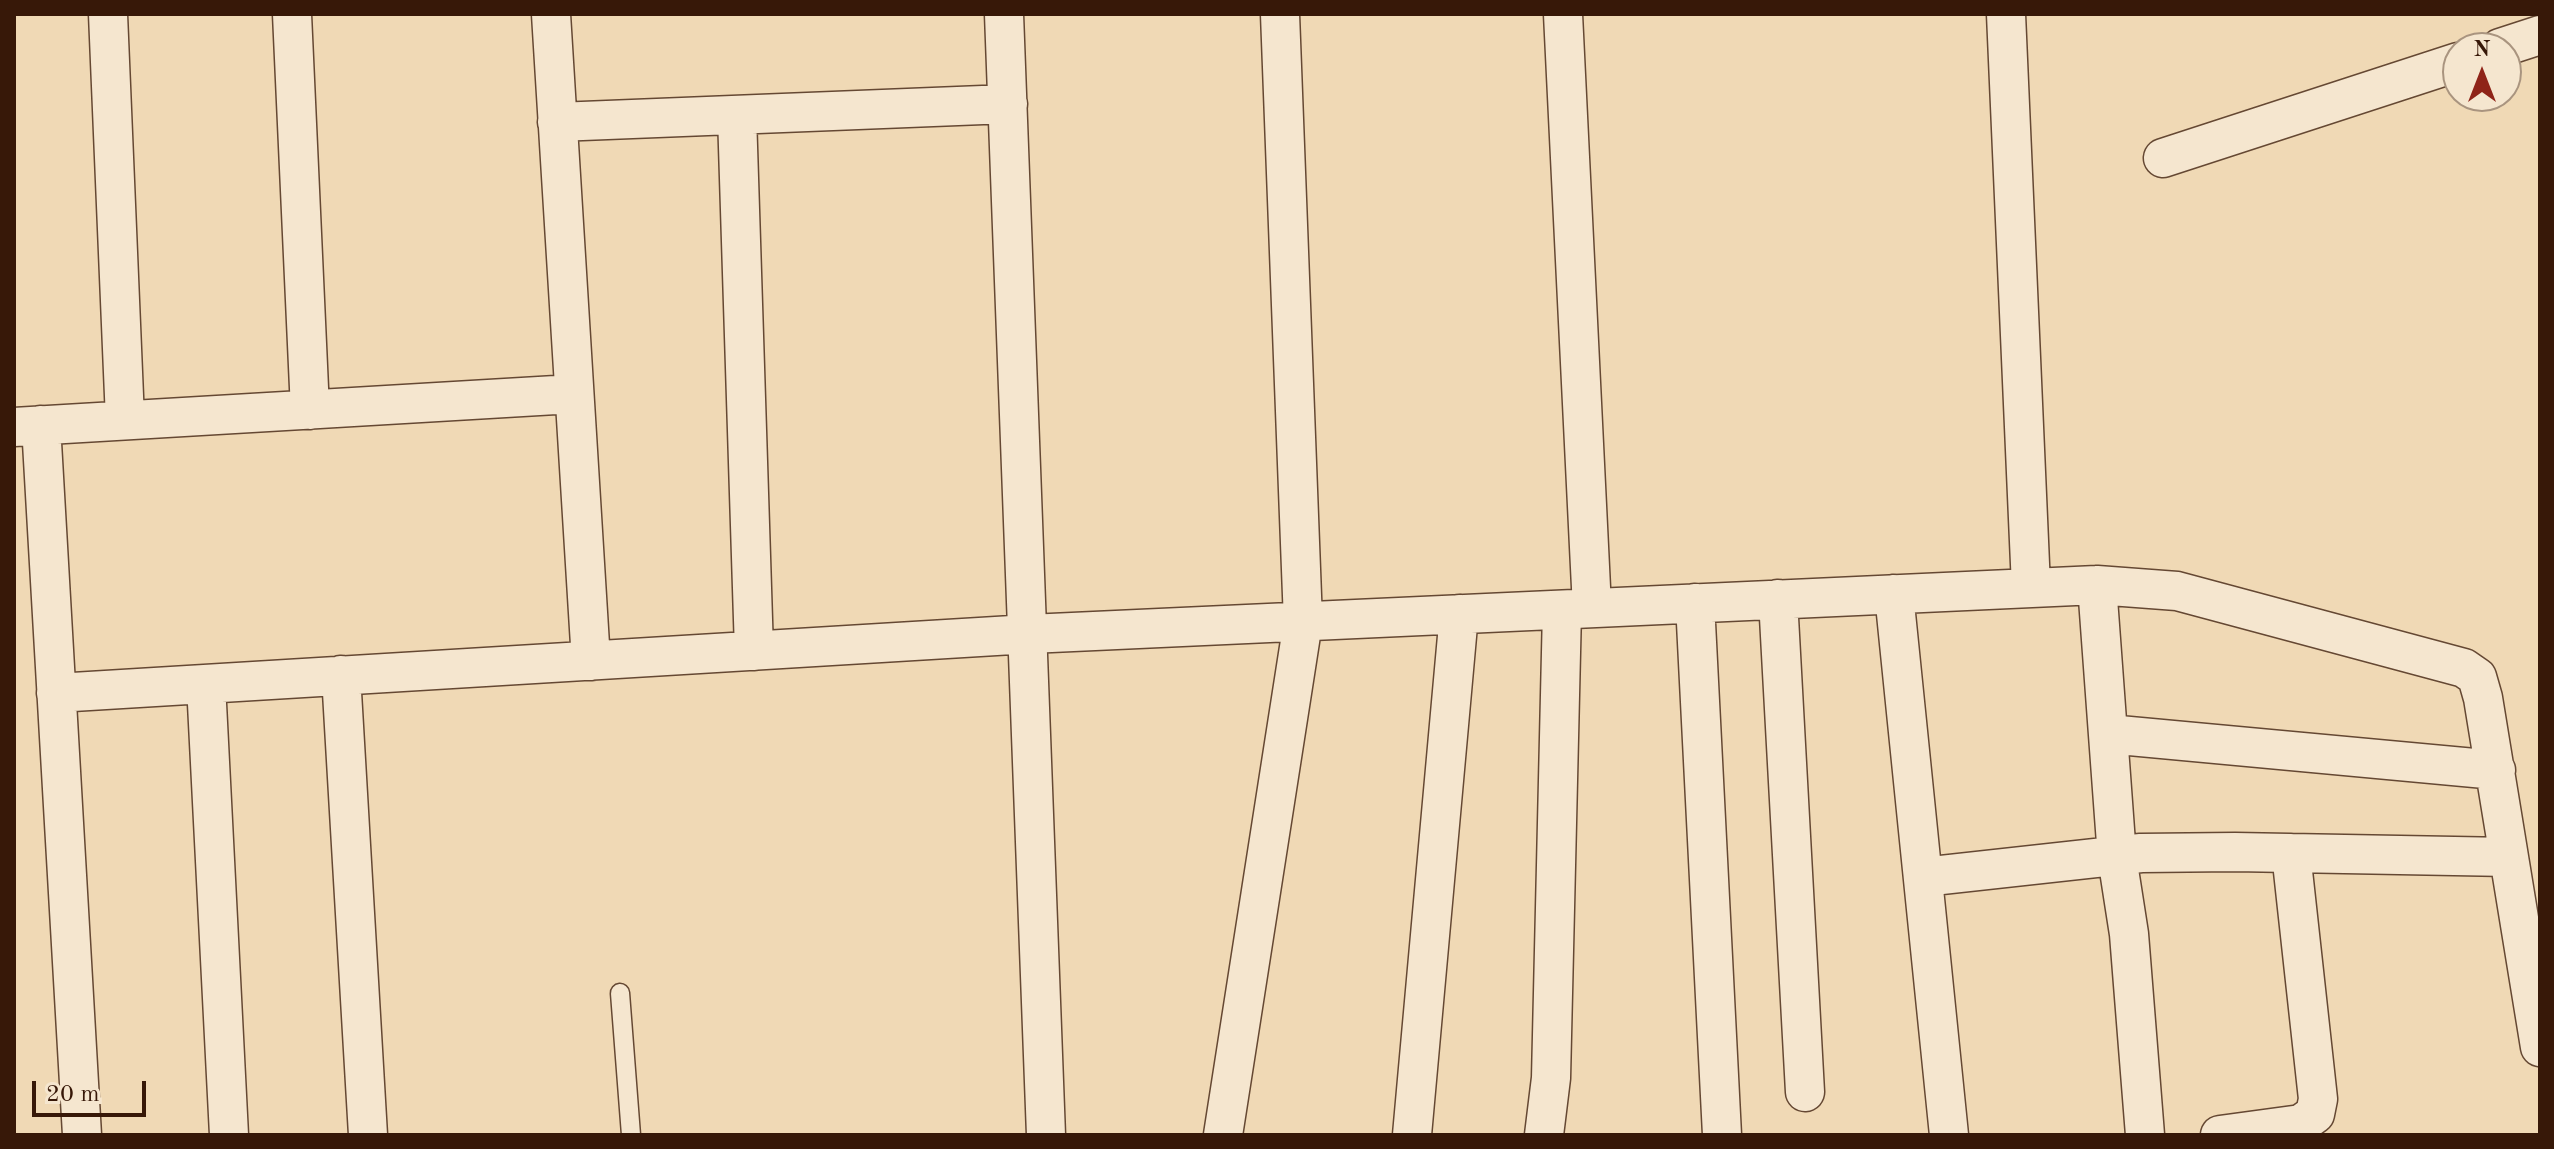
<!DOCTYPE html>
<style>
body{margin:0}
#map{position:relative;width:2554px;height:1149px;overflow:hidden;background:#f0d9b5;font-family:"Old Standard TT",serif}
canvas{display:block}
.frame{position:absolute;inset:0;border:16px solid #371808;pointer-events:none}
.north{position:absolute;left:2442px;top:32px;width:80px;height:80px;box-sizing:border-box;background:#f5e6cf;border:2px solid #a9947f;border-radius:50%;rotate:0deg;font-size:22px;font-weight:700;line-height:32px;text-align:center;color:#371808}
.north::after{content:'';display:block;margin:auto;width:28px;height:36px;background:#8f2418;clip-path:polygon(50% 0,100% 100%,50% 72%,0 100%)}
.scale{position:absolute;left:32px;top:1081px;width:114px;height:36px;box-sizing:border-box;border:4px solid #371808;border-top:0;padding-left:10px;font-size:24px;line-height:28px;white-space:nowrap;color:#371808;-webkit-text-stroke:6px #f5e6cf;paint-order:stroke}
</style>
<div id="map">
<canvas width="2554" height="1149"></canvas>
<div class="frame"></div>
<div class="north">N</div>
<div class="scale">20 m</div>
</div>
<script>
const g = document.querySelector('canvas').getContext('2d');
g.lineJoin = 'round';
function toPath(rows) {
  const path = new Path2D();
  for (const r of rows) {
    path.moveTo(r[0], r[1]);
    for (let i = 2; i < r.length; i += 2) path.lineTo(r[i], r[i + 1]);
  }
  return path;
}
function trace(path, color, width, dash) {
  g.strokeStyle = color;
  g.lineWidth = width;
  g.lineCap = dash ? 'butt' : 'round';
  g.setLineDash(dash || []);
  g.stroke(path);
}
const service = toPath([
 [620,993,631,1135]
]);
const minor = toPath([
 [108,14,125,420],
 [292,14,310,410],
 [551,14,591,661],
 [1004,14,1046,1135],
 [1563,14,1592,608],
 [2006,14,2031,587],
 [2500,48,2540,35],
 [737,115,754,651],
 [557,122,1008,104],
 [2163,158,2458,62],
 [41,425,82,1135],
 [14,427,573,394],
 [2097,585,2117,857,2129,934,2145,1135],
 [1894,594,1949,1135],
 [1778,599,1805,1092],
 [1695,603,1722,1135],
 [341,675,368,1135],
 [206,684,229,1135],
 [56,693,1029,634,2097,585,2177,591,2464,668,2477,677,2483,698,2540,1047],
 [2108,734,2496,770],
 [1923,877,2141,853,2235,852,2509,857],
 [1223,1135,1303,622,1280,14],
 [1412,1135,1459,614],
 [1544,1135,1551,1078,1562,610],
 [2220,1135,2301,1124,2315,1114,2318,1099,2291,853]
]);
trace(service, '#654833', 21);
trace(minor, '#654833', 41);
trace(service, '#f5e6cf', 18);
trace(minor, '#f5e6cf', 38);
</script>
